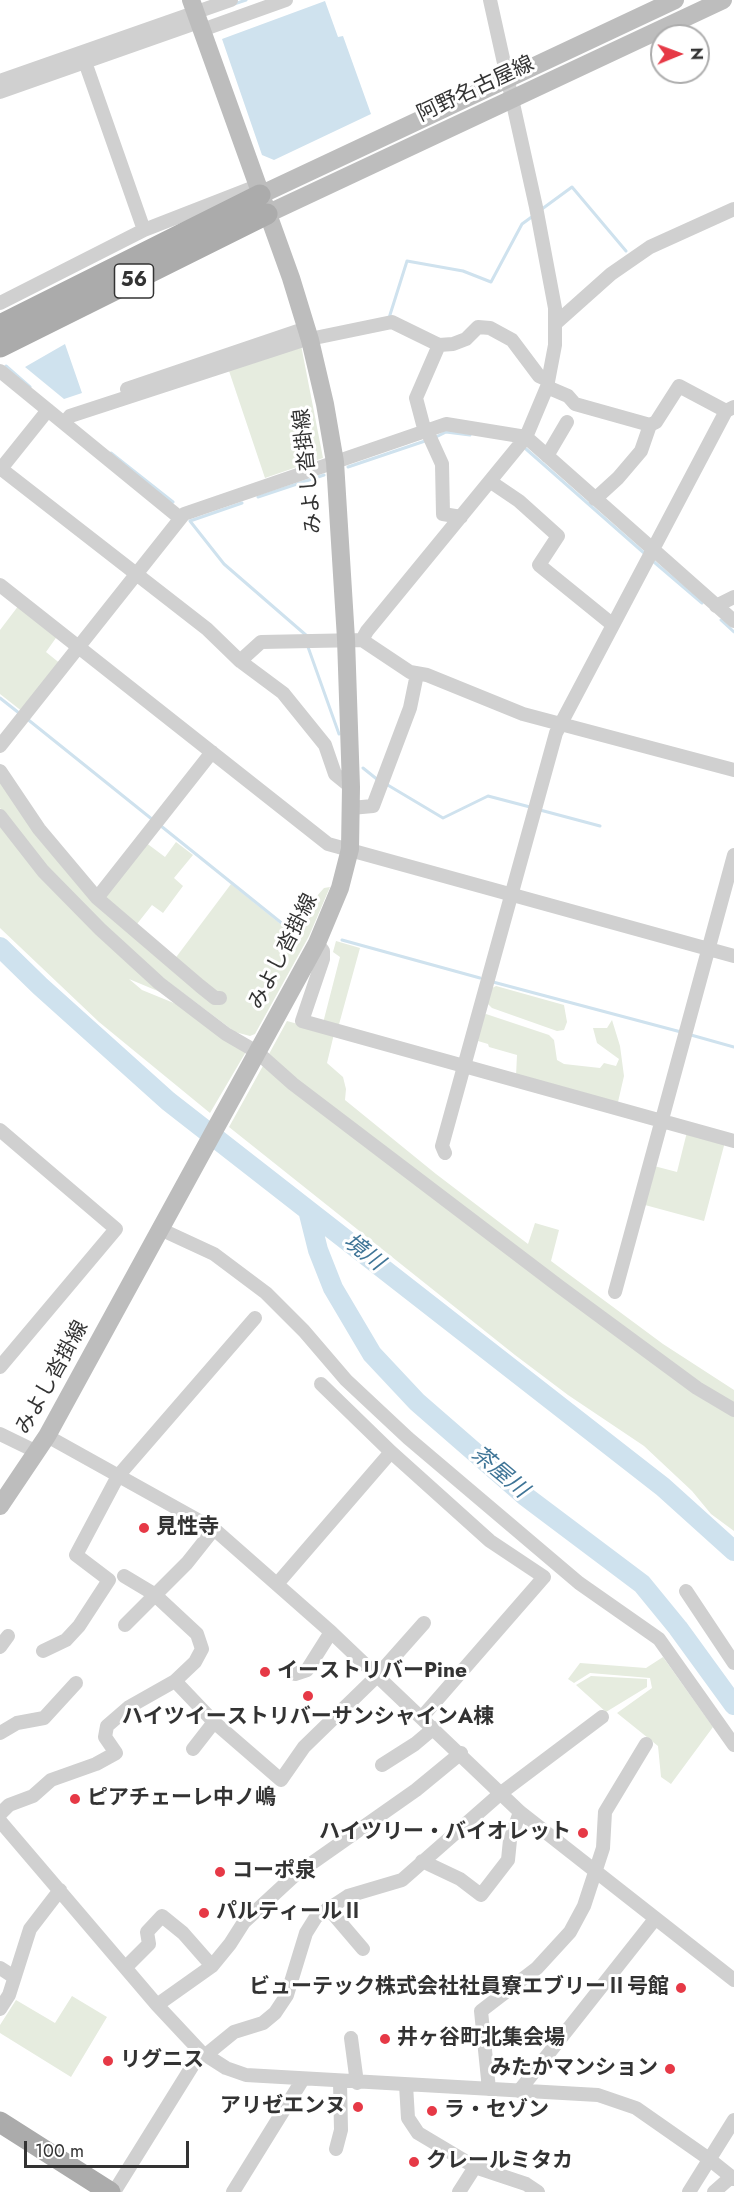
<!DOCTYPE html>
<meta charset="utf-8">
<style>
body{margin:0}
#map{position:relative;width:734px;height:2192px;overflow:hidden;background:#fff;font-family:Jost,sans-serif}
canvas{display:block}
.north{position:absolute;left:650px;top:24px;width:60px;height:60px;box-sizing:border-box;background:#fff;border:2px solid #adadad;border-radius:50%;rotate:89deg;font-size:16px;font-weight:700;line-height:24px;text-align:center;color:#333}
.north::after{content:'';display:block;margin:auto;width:21px;height:27px;background:#e63946;clip-path:polygon(50% 0,100% 100%,50% 72%,0 100%)}
.scale{position:absolute;left:24px;top:2141px;width:165px;height:27px;box-sizing:border-box;border:3px solid #333;border-top:0;padding-left:8px;font-size:18px;line-height:21px;white-space:nowrap;color:#333;-webkit-text-stroke:4px #fff;paint-order:stroke}
</style>
<div id="map">
<canvas width="734" height="2192"></canvas>
<div class="north">N</div>
<div class="scale">100 m</div>
</div>
<script>
const g = document.querySelector('canvas').getContext('2d');
g.lineJoin = 'round';
function paint(path, color) {
  g.fillStyle = color;
  g.fill(path, 'evenodd');
}
function toPath(rows) {
  const path = new Path2D();
  for (const r of rows) {
    path.moveTo(r[0], r[1]);
    for (let i = 2; i < r.length; i += 2) path.lineTo(r[i], r[i + 1]);
  }
  return path;
}
function trace(path, color, width, dash) {
  g.strokeStyle = color;
  g.lineWidth = width;
  g.lineCap = dash ? 'butt' : 'round';
  g.setLineDash(dash || []);
  g.stroke(path);
}
function write(font, color, halo, rows, align = 'center') {
  g.font = font + ' Jost,"Noto Sans JP",sans-serif';
  g.lineWidth = 6;
  g.setLineDash([]);
  g.textBaseline = 'middle';
  g.strokeStyle = halo;
  g.fillStyle = color;
  for (const [text, x, y, turn = 0] of rows) {
    g.save();
    g.translate(x, y);
    g.rotate((+turn || 0) * Math.PI / 180);
    g.textAlign = isNaN(turn) ? turn : align;
    if (halo) g.strokeText(text, 0, 0);
    g.fillText(text, 0, 0);
    g.restore();
  }
}
paint(toPath([
 [301,345,323,458,265,478,228,368],
 [19,605,58,635,46,652,62,665,23,712,0,694,0,630],
 [0,773,59,858,174,960,231,884,283,926,300,932,316,897,324,888,330,887,309,936,255,1034,250,1036,235,1032,130,953,29,849,0,808],
 [0,821,172,997,129,979,142,990,186,1008,247,1050,210,1113,99,1022,0,928],
 [145,842,165,857,176,842,193,855,174,878,183,886,163,913,152,905,133,929,102,895],
 [336,941,360,948,338,1028,323,1023,340,957,333,952],
 [496,986,564,1005,567,1022,564,1030,557,1031,492,1008,487,1003,492,988],
 [486,1014,549,1035,554,1040,557,1060,564,1064,600,1068,604,1063,616,1066,619,1059,597,1043,593,1028,607,1028,612,1020,620,1046,624,1076,618,1102,516,1076,517,1055,489,1047,488,1044,478,1041,483,1016],
 [287,1021,334,1034,327,1063,343,1077,346,1089,345,1100,436,1174,528,1244,535,1223,559,1230,551,1261,663,1344,734,1390,734,1406,698,1384,298,1084,269,1054],
 [264,1064,734,1415,734,1531,711,1514,692,1491,644,1446,568,1395,515,1355,229,1127],
 [687,1132,725,1142,704,1221,645,1205,654,1166,677,1172],
 [663,1657,713,1727,671,1784,661,1777,658,1746,617,1713,652,1688,650,1678,590,1673,574,1683,568,1679,580,1663,646,1668],
 [591,1676,647,1679,647,1687,606,1712,576,1685],
 [72,1996,107,2017,71,2077,0,2033,0,2025,16,2000,55,2023]
]), '#e6ecdf');
paint(toPath([
 [325,1,338,37,343,36,371,114,274,160,262,155,222,39],
 [65,344,82,393,64,399,25,367]
]), '#cfe2ee');
trace(toPath([
 [234,4,246,0],
 [542,209,572,187,626,251],
 [389,318,407,261,463,271,491,282,522,224,533,216],
 [6,366,30,387],
 [436,437,446,432,470,435],
 [526,449,644,553],
 [111,453,173,502],
 [348,467,425,441],
 [258,497,324,475],
 [242,503,190,521,224,564,307,636],
 [654,562,702,603],
 [721,620,734,632],
 [308,647,339,734],
 [0,698,19,713],
 [26,718,153,820],
 [363,768,378,780],
 [386,784,443,818,488,796,530,807],
 [540,810,600,826],
 [161,826,284,925,300,930],
 [342,940,480,978],
 [493,982,681,1032],
 [691,1035,734,1047]
]), '#cfe2ee', 3);
trace(toPath([
 [0,947,40,986,168,1101,663,1487,734,1551],
 [308,1210,318,1250,333,1288,372,1354,417,1402,525,1496,642,1584,678,1628,734,1705]
]), '#cfe2ee', 20);
trace(toPath([
 [202,30,286,0],
 [85,62,144,230],
 [0,81,231,0],
 [0,92,199,22],
 [0,303,144,230,257,186],
 [556,323,611,274,650,247,734,209],
 [0,371,180,518],
 [547,387,568,396,575,404,650,425,656,422,679,386,726,411],
 [127,389,307,328],
 [64,423,70,416,300,341,392,322,439,345,453,344,466,339,478,327,490,328,512,340,539,376,548,380],
 [427,431,442,464,443,514,461,517],
 [425,432,416,398,439,345],
 [547,456,567,422],
 [0,468,207,629,240,661,283,693,325,745,335,774,351,787],
 [0,470,48,410],
 [491,482,519,501,558,536,539,565,613,625],
 [595,499,618,478,641,451,650,425],
 [0,585,328,844,734,956],
 [716,606,734,597],
 [362,640,367,631,526,437,547,387,555,345,555,308,536,207,490,0],
 [240,661,261,642,362,640,410,672,427,675,523,714,734,770],
 [0,746,184,514,446,424,526,437,734,621],
 [0,771,39,829,97,898,200,986,215,998,220,998],
 [351,808,373,806,410,708,417,674],
 [0,816,43,871,100,929,159,983,226,1034,257,1052,293,1084,560,1287,697,1388,734,1410],
 [97,898,212,752],
 [317,943,323,951,323,959,302,1021,734,1141],
 [0,1130,116,1229,0,1367],
 [445,1153,442,1146,556,733,726,411,734,407],
 [160,1229,214,1254,266,1293,304,1331,346,1380,408,1438,579,1583,659,1639,734,1745],
 [615,1292,734,855],
 [321,1384,391,1452,490,1541,544,1577,422,1717],
 [0,1434,37,1452],
 [47,1436,214,1529,331,1632,520,1812,734,1980],
 [277,1584,391,1452],
 [686,1591,734,1663],
 [125,1625,187,1563,214,1529],
 [0,1647,8,1636],
 [43,1651,66,1640,79,1626,109,1580,76,1555,118,1476,255,1318],
 [295,1674,307,1670,331,1632],
 [175,1681,214,1722,281,1780,304,1747,377,1676,424,1623],
 [0,1733,17,1723,44,1718,76,1683],
 [193,1749,214,1722],
 [382,1765,415,1744,434,1728],
 [0,1814,9,1805,33,1796,51,1780,96,1764,116,1753,105,1737,107,1726,129,1707,175,1681,195,1662,202,1649,197,1634,154,1594,124,1576],
 [0,1821,157,2005,201,2052,226,2068,246,2075,598,2095,636,2108,709,2159,734,2179],
 [422,1861,460,1879,481,1895,508,1860,510,1840,520,1812],
 [328,1908,363,1949],
 [126,1967,149,1944,147,1932,162,1916,183,1933,212,1966],
 [0,1968,14,1977],
 [157,2005,212,1966,230,1944,244,1922,295,1875,416,1790,461,1753],
 [0,2009,9,1995,30,1929,60,1890],
 [351,2038,357,2083],
 [207,2054,234,2032,263,2023,275,2013,287,1995,306,1933,316,1917,348,1896,402,1880,501,1793,602,1717],
 [406,2085,408,2118,418,2133,475,2167,526,2184,538,2192],
 [489,2089,481,2011,537,1968,570,1932,584,1906,603,1848,605,1812,646,1744],
 [519,2091,655,1919],
 [336,2149,341,2130,340,2082],
 [114,2192,201,2052],
 [233,2192,303,2079],
 [459,2192,475,2167],
 [689,2192,734,2120],
 [714,2192,731,2177]
]), '#d0d0d0', 14);
trace(toPath([
 [260,195,675,0],
 [267,214,723,0],
 [0,1506,47,1436,317,943,340,888,350,849,351,787,346,639,335,462,325,404,310,340,291,278,191,0]
]), '#bdbdbd', 18);
trace(toPath([
 [0,325,260,195],
 [0,347,267,214],
 [0,2122,110,2192]
]), '#ababab', 21);
for (const [x, y, r, color] of [
 [144,1528,6,"#e63946"],
 [265,1672,6,"#e63946"],
 [308,1696,6,"#e63946"],
 [75,1799,6,"#e63946"],
 [583,1833,6,"#e63946"],
 [220,1872,6,"#e63946"],
 [204,1913,6,"#e63946"],
 [681,1988,6,"#e63946"],
 [385,2039,6,"#e63946"],
 [108,2061,6,"#e63946"],
 [670,2069,6,"#e63946"],
 [358,2107,6,"#e63946"],
 [432,2111,6,"#e63946"],
 [414,2162,6,"#e63946"]
]) {
  const dot = new Path2D();
  dot.arc(x, y, r, 0, 2 * Math.PI);
  g.fillStyle = color;
  g.fill(dot);
  trace(dot, '#fff', 2);
}
for (const [x, y, w] of [
 [134,281,39]
]) {
  const box = new Path2D();
  box.roundRect(x - w / 2, y - 17, w, 34, 4.5);
  g.fillStyle = '#fff';
  g.fill(box);
  trace(box, '#333', 1.5);
}
write('bold 20px', '#333', null, [
 ["56",134,281]
]);
write('21px', '#333', '#fff', [
 ["阿野名古屋線",476,90,-25],
 ["みよし沓掛線",309,471,-96],
 ["みよし沓掛線",284,952,-63],
 ["みよし沓掛線",53,1378,-61]
]);
write('bold 21px', '#333', '#fff', [
 ["見性寺",156,1528],
 ["イーストリバーPine",277,1672],
 ["ハイツイーストリバーサンシャインA棟",308,1718,"center"],
 ["ピアチェーレ中ノ嶋",87,1799],
 ["ハイツリー・バイオレット",571,1833,"right"],
 ["コーポ泉",232,1872],
 ["パルティールⅡ",216,1913],
 ["ビューテック株式会社社員寮エブリーⅡ号館",669,1988,"right"],
 ["井ヶ谷町北集会場",397,2039],
 ["リグニス",120,2061],
 ["みたかマンション",658,2069,"right"],
 ["アリゼエンヌ",346,2107,"right"],
 ["ラ・セゾン",444,2111],
 ["クレールミタカ",426,2162]
], 'left');
write('italic 22px', '#3f7597', '#fff', [
 ["境川",363,1253,38],
 ["茶屋川",499,1473,40]
]);
</script>
